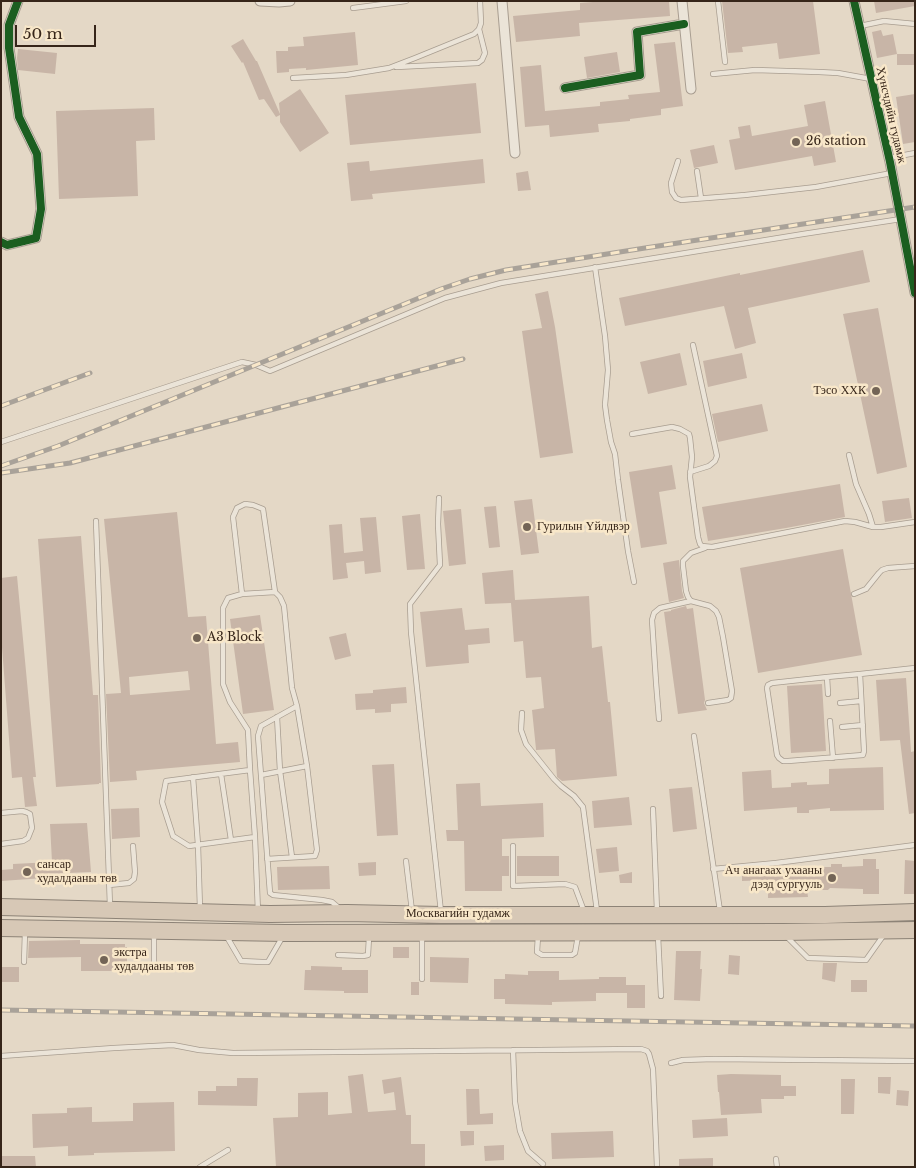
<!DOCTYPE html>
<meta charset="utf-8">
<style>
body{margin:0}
#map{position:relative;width:916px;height:1168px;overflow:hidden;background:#e4d8c6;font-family:"Libre Baskerville",serif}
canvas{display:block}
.frame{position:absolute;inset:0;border:2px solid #362519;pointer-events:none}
.scale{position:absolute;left:15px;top:25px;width:81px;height:22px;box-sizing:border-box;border:2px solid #362519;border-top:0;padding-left:6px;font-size:15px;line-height:18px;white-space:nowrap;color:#362519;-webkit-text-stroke:4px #f8e7c9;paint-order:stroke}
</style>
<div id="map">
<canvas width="916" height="1168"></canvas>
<div class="frame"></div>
<div class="scale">50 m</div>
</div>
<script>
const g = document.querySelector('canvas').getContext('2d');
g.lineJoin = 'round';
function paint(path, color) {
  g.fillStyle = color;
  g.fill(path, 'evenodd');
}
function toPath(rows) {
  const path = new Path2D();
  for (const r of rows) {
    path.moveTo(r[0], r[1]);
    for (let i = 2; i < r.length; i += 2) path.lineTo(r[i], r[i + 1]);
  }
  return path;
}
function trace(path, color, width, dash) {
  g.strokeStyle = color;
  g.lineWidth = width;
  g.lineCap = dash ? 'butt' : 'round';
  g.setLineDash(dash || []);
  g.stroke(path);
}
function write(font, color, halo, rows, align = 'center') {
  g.font = font + ' "Libre Baskerville",serif';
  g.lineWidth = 5;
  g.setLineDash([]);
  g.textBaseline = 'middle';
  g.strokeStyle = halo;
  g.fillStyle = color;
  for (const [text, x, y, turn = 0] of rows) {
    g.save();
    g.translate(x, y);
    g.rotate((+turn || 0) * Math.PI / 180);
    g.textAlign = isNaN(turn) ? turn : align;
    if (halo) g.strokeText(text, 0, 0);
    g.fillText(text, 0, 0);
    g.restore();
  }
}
paint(toPath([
 [606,1,669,1,670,16,579,23,580,36,516,42,513,16,580,10,580,3],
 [722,1,813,1,820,54,779,59,777,43,742,47,743,52,728,53],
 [874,1,915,1,915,6,876,13],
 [881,30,883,36,893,34,897,54,877,58,872,32],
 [355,32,358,65,306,70,306,68,289,69,289,72,277,73,276,51,288,51,288,47,304,46,303,37],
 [243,39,256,61,257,61,280,114,279,103,300,89,329,133,300,152,280,122,280,115,276,117,264,99,259,100,243,62,242,63,231,46],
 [675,42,683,106,661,109,661,115,630,119,630,121,598,124,599,132,550,137,549,125,525,127,520,67,541,65,545,111,600,106,600,102,629,99,628,95,660,92,654,44],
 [18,49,57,53,55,74,18,70,17,58],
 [617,52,620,72,587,78,584,57],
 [897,54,915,54,915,65,897,65],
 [476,83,481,133,350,145,345,95],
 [915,94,915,142,903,144,896,97],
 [825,101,836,162,814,166,812,156,735,170,729,140,740,138,738,127,750,125,752,136,808,126,804,105],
 [154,108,155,140,136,141,138,196,59,199,56,111],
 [714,145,718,163,694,168,690,150],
 [483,159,485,183,372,194,373,199,351,201,347,163,369,161,370,171],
 [528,171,531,190,518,191,516,173],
 [863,250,870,282,748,308,756,343,735,349,724,306,625,326,619,298,740,273,740,275],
 [548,291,555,327,573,453,540,458,522,331,542,328,535,294],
 [878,308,907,467,877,474,843,314],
 [680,353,687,385,648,394,640,362],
 [742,353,747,378,708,387,703,361],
 [762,404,768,431,718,442,712,414],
 [672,465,676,489,659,492,667,544,641,548,629,472],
 [840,484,845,517,786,528,708,541,702,507],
 [909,498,912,518,885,522,882,501],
 [532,499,539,553,521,555,514,501],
 [496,506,500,547,489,548,484,507],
 [461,509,466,564,449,566,443,511],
 [177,512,188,617,206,616,216,744,238,742,240,762,136,771,137,780,110,782,106,694,121,693,104,519],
 [188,671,190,690,130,695,129,677],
 [420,514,425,569,407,570,402,516],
 [376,517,381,572,365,574,364,561,346,563,348,578,333,580,329,525,342,524,344,553,363,551,360,518],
 [81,536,93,695,98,695,101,783,99,783,99,784,56,787,38,539],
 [843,549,862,655,758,673,740,568],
 [679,560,682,591,684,598,669,602,663,563],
 [513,570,515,600,589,596,592,648,602,646,608,702,610,702,617,776,562,781,557,777,555,749,536,750,536,749,532,710,544,708,541,677,526,678,523,641,514,642,511,603,485,604,482,573],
 [17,576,36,777,33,777,37,806,25,807,22,777,12,778,1,634,1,578],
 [686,606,687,609,693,608,705,700,704,703,707,710,678,714,664,612,671,611,671,610],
 [462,608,465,630,489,628,490,643,468,645,469,663,426,667,420,612],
 [260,615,274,710,243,714,230,619],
 [346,633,351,656,335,660,329,637],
 [906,678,911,752,915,751,915,813,909,814,900,740,880,741,876,680],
 [822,684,826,751,791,753,787,686],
 [406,687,407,703,391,704,391,712,375,713,375,709,356,710,355,694,373,693,373,690],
 [394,764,398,835,377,836,372,765],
 [883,767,884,810,830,811,830,808,809,810,809,813,797,813,797,807,744,811,742,772,771,770,772,788,791,787,791,783,807,782,807,785,829,784,829,769],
 [480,783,481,806,543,803,544,837,502,839,502,856,509,856,509,876,502,876,502,891,465,891,464,841,447,841,446,830,458,830,456,784],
 [692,787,697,829,673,832,669,789],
 [629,797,632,825,594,828,592,801],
 [139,808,140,837,112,839,111,809],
 [87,823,91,872,44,874,44,878,1,881,1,870,13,869,13,864,52,862,50,824],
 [617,847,619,871,599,873,596,849],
 [517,856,559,856,559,876,517,876],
 [863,859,876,859,876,869,879,869,879,894,863,894,863,889,830,888,828,890,807,890,808,897,768,898,768,880,742,881,742,870,770,868,770,873,811,872,811,867,831,867,831,864,842,864,842,867,863,866],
 [905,860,915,861,914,894,904,894],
 [376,862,376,875,359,876,358,863],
 [329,866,330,889,278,890,277,867],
 [632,872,632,883,620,883,619,875],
 [80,940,80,944,125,944,125,947,127,947,127,969,125,969,125,971,81,971,81,957,28,958,29,941],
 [393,947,409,947,409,958,393,958],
 [676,951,701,951,700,969,702,969,700,1001,674,1000],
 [729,955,740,956,739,975,728,974],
 [430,957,469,958,468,983,430,982],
 [823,963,837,963,835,982,822,979],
 [311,966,342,967,342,970,368,970,368,993,344,993,344,991,304,990,305,970,311,970],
 [1,967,19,967,19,982,1,982],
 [528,971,559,971,559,980,599,979,599,977,626,977,626,985,645,985,645,1008,627,1008,627,993,596,993,596,1001,552,1002,552,1005,505,1004,505,999,494,999,494,979,505,979,505,974,528,975],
 [851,980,867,980,867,992,851,992],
 [411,982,419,982,419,995,411,995],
 [363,1074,368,1112,396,1110,394,1092,384,1094,382,1080,401,1077,406,1115,411,1115,411,1144,425,1144,425,1167,276,1167,273,1118,298,1117,298,1093,328,1092,328,1115,352,1113,348,1076],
 [731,1074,781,1075,781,1086,796,1086,796,1096,784,1096,784,1099,761,1099,762,1113,721,1115,719,1092,718,1092,717,1075],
 [878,1077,891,1077,890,1094,878,1093],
 [237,1078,258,1078,257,1106,198,1105,198,1091,216,1091,216,1086,237,1086],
 [841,1079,855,1079,854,1114,841,1114],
 [466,1089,479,1089,480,1114,493,1113,493,1124,467,1125],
 [897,1090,909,1091,908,1106,896,1105],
 [174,1102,175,1151,94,1153,94,1155,68,1156,68,1146,33,1148,32,1114,67,1113,67,1108,92,1107,92,1122,133,1121,133,1103],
 [727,1118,728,1136,693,1138,692,1120],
 [460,1131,474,1131,474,1145,461,1146],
 [613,1131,614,1157,552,1159,551,1133],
 [504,1145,504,1160,485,1161,484,1146],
 [1,1156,35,1156,36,1167,1,1167],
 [713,1158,713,1167,679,1167,679,1159]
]), '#c8b5a7');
const lane = toPath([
 [718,1,725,62],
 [353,8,406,1],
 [860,26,884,21,915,24],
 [396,67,478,63,482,60,485,53,479,29],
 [713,74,755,70,819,72,838,73,871,79],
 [293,78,346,75,389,68,415,58,474,34,479,29,481,23,480,1],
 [889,158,915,153],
 [678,161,671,183,672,192,676,198,681,200,745,195,816,187,892,173],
 [697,171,701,198],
 [595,267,605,336,608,370,605,405,607,420,611,442,615,454,618,480,628,551,634,582],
 [632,434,672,427,680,429,689,434,690,438,692,457,690,477,698,537,700,544,702,546,712,547,845,521,855,522,873,527,881,527,915,522],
 [1,442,242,362,256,365,270,371,445,298,501,283,803,234,901,219],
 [849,455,856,484,869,514,873,527],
 [690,472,709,466,715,461,717,456,693,345],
 [439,498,438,524,440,565,410,604,411,632,441,912],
 [96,521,110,906],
 [705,548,691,553,683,561,683,566,686,591,688,597,691,601,710,606,716,611,719,617,723,637,732,691,731,698,728,700,708,703],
 [242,594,233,517,237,508,245,504,253,505,263,509,275,592,280,597,284,606,292,688,297,706,261,726,258,736,270,893,273,895,322,900,332,902,339,908],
 [854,594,866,589,879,573,882,570,888,568,915,566],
 [860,674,864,751,863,755,788,761,783,761,779,758,777,755,767,688,768,685,772,683,827,677,860,674,915,668],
 [827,677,828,694],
 [840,703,861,701],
 [522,713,521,730,526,744,554,779,561,786,574,796,583,807,597,911],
 [277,717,280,771,292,857],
 [659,719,656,682,652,620,654,613,660,608,691,601],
 [830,721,833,758],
 [842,727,863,725],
 [694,736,720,911],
 [250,770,255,837],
 [221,774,231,840],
 [261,775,307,766],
 [193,777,198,845,200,909],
 [653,809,657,911],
 [1,813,22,811,26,812,30,814,32,828,28,838,23,841,1,844],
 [513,846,513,886,565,884,575,887,584,911],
 [267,859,315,856,317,850,307,766,297,706],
 [406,861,412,911],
 [713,869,776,863,915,845],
 [109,885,129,883,134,879,135,872,133,846],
 [258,912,255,837,189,846,173,836,162,802,166,781,250,770,248,730,230,702,223,684,223,608,228,598,242,594,275,592],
 [154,934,154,968],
 [538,936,537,952,542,955,572,955,575,953,578,936],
 [658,936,661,996],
 [227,937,241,961,262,962,268,962,283,936],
 [422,937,422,979],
 [787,937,808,958,866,960,883,936],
 [338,955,363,956,368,955,369,937],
 [24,962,25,932],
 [513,1050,515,1102,520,1131,528,1151,543,1164],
 [1,1056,114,1048,173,1045,199,1050,233,1053,641,1049,647,1051,649,1054,653,1069,657,1167],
 [671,1063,683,1060,714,1059,915,1061],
 [776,1159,777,1167],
 [200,1167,228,1150]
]);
const street = toPath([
 [260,1,279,2,290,1],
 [502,1,515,153],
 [682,1,691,89],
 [854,1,890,162,915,293],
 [565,88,640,75,637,32,684,24],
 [1,242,7,245,36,238,41,209,37,154,19,117,9,48,9,25,18,1]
]);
const highway = toPath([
 [1,907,270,914,347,913,441,915,825,915,915,912],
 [1,928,285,933,783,932,915,930]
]);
trace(lane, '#a89d90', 6);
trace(street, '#a89d90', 11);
trace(highway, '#8d8377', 18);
trace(lane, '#ebe4d8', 4.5);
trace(street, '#ebe4d8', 9);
trace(highway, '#d7c8b6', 16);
const rail = toPath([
 [1,406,90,373],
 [1,466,58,446,441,289,470,279,506,270,645,248,915,207],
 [1,473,70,463,463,359],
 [1,1010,915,1026]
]);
trace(rail, '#a9a299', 5);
trace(rail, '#f8e7c9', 3, [9]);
trace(toPath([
 [854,1,890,162,915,293],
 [565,88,640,75,637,32,684,24],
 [1,242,7,245,36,238,41,209,37,154,19,117,9,48,9,25,18,1]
]), '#1b5e20', 8);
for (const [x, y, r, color] of [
 [796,142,5,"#736456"],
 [876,391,5,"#736456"],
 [527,527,5,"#736456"],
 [197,638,5,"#736456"],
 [27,872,5,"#736456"],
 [832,878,5,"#736456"],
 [104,960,5,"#736456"]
]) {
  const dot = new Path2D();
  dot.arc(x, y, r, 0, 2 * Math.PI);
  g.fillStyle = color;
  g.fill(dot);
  trace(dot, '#f8e7c9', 2);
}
write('12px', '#362519', '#f8e7c9', [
 ["Хүнсчдийн гудамж",891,115,77],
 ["Москвагийн гудамж",458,914]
]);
write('12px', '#362519', '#f8e7c9', [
 ["26 station",806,142],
 ["Тэсо ХХК",866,391,"right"],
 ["Гурилын Үйлдвэр",537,527],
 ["A3 Block",207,638],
 ["сансар",37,865],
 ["худалдааны төв",37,879],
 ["Ач анагаах ухааны",822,871,"right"],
 ["дээд сургууль",822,885,"right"],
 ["экстра",114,953],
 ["худалдааны төв",114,967]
], 'left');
</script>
